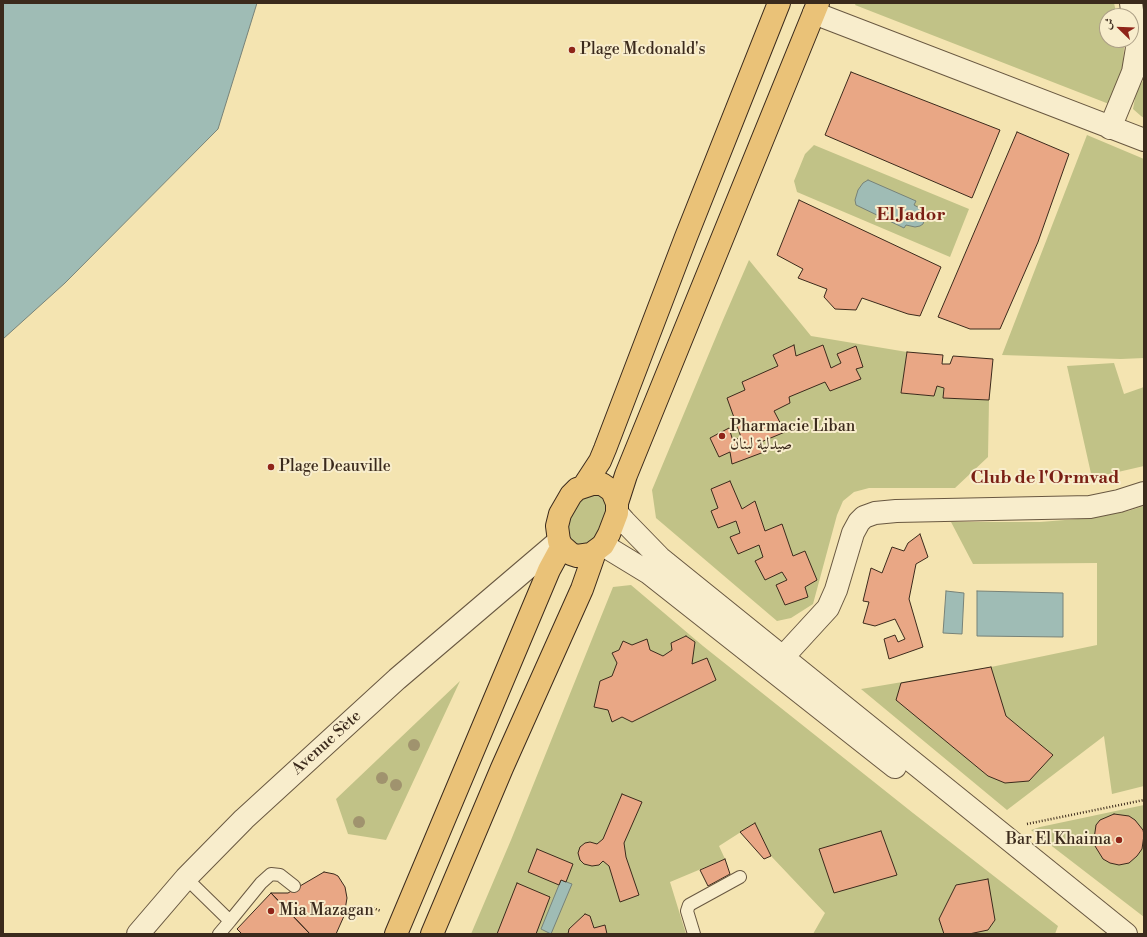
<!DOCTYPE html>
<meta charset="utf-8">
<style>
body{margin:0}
#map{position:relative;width:1147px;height:937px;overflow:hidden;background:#f4e4b1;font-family:"Libre Bodoni",Amiri,serif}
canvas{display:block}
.frame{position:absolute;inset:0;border:4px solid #3b2a1c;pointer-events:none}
.north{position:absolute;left:1099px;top:8px;width:40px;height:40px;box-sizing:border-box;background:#f8edcc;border:1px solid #ac9f86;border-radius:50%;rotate:293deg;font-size:11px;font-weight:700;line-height:16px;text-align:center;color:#3b2a1c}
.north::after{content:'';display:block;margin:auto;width:14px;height:18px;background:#8f2418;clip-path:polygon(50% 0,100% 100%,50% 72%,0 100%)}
</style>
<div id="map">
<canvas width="1147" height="937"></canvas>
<div class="frame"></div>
<div class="north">ش</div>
</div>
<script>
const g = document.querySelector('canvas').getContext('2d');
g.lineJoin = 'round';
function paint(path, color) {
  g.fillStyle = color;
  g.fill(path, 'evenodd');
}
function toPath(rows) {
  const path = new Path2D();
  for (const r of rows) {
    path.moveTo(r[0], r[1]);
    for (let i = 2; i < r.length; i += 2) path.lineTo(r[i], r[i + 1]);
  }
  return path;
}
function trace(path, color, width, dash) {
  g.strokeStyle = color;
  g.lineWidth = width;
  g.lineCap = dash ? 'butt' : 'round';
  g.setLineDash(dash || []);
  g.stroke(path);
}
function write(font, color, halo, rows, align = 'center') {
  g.font = font + ' "Libre Bodoni",Amiri,serif';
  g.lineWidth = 4;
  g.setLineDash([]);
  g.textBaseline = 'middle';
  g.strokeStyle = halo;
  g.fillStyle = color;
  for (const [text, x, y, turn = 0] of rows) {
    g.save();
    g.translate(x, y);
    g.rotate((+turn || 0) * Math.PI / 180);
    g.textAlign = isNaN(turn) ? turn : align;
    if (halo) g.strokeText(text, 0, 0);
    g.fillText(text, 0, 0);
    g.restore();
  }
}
paint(toPath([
 [856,3,1114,3,1117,16,1107,16,1107,40,1122,40,1124,48,1123,65,1116,85,1109,104,855,5],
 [1144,79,1144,118,1141,116,1133,109,1136,93],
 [1087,135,1144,159,1144,358,1121,359,1002,355],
 [814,145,969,209,950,257,797,192,794,181,805,154],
 [749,260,811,336,907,352,901,393,934,396,937,386,944,388,943,398,989,400,988,457,955,488,869,488,854,492,843,501,837,515,813,604,791,618,777,621,656,518,652,490,723,320],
 [1114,363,1124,394,1144,387,1144,466,1092,478,1067,366],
 [591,492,605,496,610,510,592,544,571,545,566,525,577,503],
 [1144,506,1144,786,1112,794,1104,736,1007,810,861,689,991,667,1097,645,1097,563,973,564,951,522,1040,522,1090,518,1128,511],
 [631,585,703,646,913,813,1058,926,1055,934,813,934,825,913,771,856,755,823,719,846,725,859,670,882,686,934,471,934,511,840,613,587],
 [460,681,386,840,348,834,336,799],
 [1144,805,1144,917,1031,830,1040,827]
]), '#c1c287');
const water = toPath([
 [3,3,257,3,218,129,65,283,3,339,3,3],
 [868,180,916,201,914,205,923,210,926,214,923,224,920,226,915,227,906,225,904,228,856,205,855,200,858,190,863,183,868,180],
 [946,591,964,593,962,634,943,633,946,591],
 [977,591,1063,593,1063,637,977,636,977,591],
 [561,880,572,884,551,934,541,929,561,880]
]);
paint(water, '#9fbcb5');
trace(water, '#778278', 1);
const building = toPath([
 [851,72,1000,130,972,198,825,135,851,72],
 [1017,132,1069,154,1038,242,1000,329,970,329,938,317,1017,132],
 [799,200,941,267,920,316,908,314,862,298,856,310,835,309,824,297,827,289,798,278,803,269,777,255,799,200],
 [794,345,796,356,823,345,831,368,841,363,837,354,856,346,863,367,856,369,861,379,830,391,825,382,789,397,790,403,774,411,785,432,761,442,764,452,732,464,730,452,719,457,710,438,729,428,733,441,741,437,727,398,745,390,742,382,778,366,773,355,794,345],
 [907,352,943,355,942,364,950,364,953,356,993,359,989,400,943,398,944,388,937,386,934,396,901,393,907,352],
 [730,481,742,509,755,501,765,531,782,524,793,556,805,551,817,580,805,587,808,597,785,605,776,585,787,580,782,572,765,580,755,561,763,557,759,545,738,554,730,537,740,533,736,521,718,528,711,511,718,508,711,489,730,481],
 [920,534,928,557,916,564,909,599,923,647,889,659,884,639,895,635,898,642,905,639,895,619,875,626,863,623,869,602,863,601,871,568,882,573,892,547,904,551,908,543,920,534],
 [686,636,695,642,692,664,707,658,716,680,632,722,622,717,612,722,608,710,594,707,600,681,612,676,617,663,612,653,619,650,623,641,632,645,647,639,650,650,663,656,672,650,671,643,686,636],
 [991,667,1006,716,1053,755,1029,781,1005,783,988,776,896,700,901,683,991,667],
 [622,794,642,802,624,843,626,857,639,895,620,902,609,866,603,861,599,865,592,866,584,864,580,860,578,853,580,847,585,843,590,842,597,844,603,839,622,794],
 [1114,814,1129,816,1135,820,1143,830,1144,835,1142,849,1137,856,1129,863,1119,865,1110,863,1103,859,1095,846,1094,839,1096,825,1100,820,1114,814],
 [755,823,771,856,764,859,740,832,755,823],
 [881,831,897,875,834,893,819,849,881,831],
 [537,849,573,864,566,882,561,880,559,885,528,872,537,849],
 [725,859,730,874,708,886,700,870,725,859],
 [324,872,334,874,338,876,345,887,347,898,344,916,336,934,310,934,271,893,288,893,324,872],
 [988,879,995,920,988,930,969,934,944,934,939,919,956,885,988,879],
 [517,883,550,897,536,934,497,934,517,883],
 [271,893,310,934,242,934,237,929,271,893],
 [585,914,590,916,594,928,605,925,607,934,568,934,569,929,585,914]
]);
paint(building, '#e9a785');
trace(building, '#3b2a1c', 1);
const service = toPath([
 [186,878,230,921,219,934],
 [230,921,261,883,271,874,280,875,294,886],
 [694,934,687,911,689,905,740,877]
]);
const minor = toPath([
 [814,13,1144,140],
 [1110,128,1133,72,1137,48,1131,3],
 [617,513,624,521,660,558,1126,934],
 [603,545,649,573,895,767],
 [773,668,783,657,828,608,836,590,853,533,859,522,864,517,875,513,896,511,1090,507,1119,501,1144,493],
 [138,934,186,878,244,819,397,679,559,541]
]);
const trunk = toPath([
 [583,487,600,461,605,449,686,237,779,3],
 [617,503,612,491,602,484,592,484,577,489,571,495,560,514,557,526,559,541,562,546,571,554,577,556,591,554,603,545,609,534,617,513,617,503,626,475,818,3],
 [396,934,549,570,562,546],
 [432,934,502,768,582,589,595,552]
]);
trace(service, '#695841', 14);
trace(minor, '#695841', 24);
trace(trunk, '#3b2a1c', 24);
trace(toPath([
 [1027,824,1144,800],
 [373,908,381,911]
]), '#3b2a1c', 2.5, [1, 2]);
trace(service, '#f8edcc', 12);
trace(minor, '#f8edcc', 22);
trace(trunk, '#eac278', 22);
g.fillStyle = '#a0936e';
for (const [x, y] of [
 [414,745],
 [382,778],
 [396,785],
 [359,822]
]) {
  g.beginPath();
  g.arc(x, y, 6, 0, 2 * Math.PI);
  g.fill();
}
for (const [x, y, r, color] of [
 [572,50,4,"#8f2418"],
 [722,436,4,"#8f2418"],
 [271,467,4,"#8f2418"],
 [1119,840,4,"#8f2418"],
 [271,911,4,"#8f2418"]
]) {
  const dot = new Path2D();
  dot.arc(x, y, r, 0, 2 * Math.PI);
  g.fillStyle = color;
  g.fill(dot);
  trace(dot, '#f8edcc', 1.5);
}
write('16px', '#3b2a1c', '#f8edcc', [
 ["Plage Mcdonald's",580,50],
 ["Pharmacie Liban",730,427],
 ["صيدلية لبنان",730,445],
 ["Plage Deauville",279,467],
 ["Bar El Khaima",1111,840,"right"],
 ["Mia Mazagan",279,911]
], 'left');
write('16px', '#3b2a1c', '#f8edcc', [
 ["Avenue Sète",327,743,-42]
]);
write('bold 18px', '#7a1f14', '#f8edcc', [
 ["El Jador",911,216],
 ["Club de l'Ormvad",1045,479]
]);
</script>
